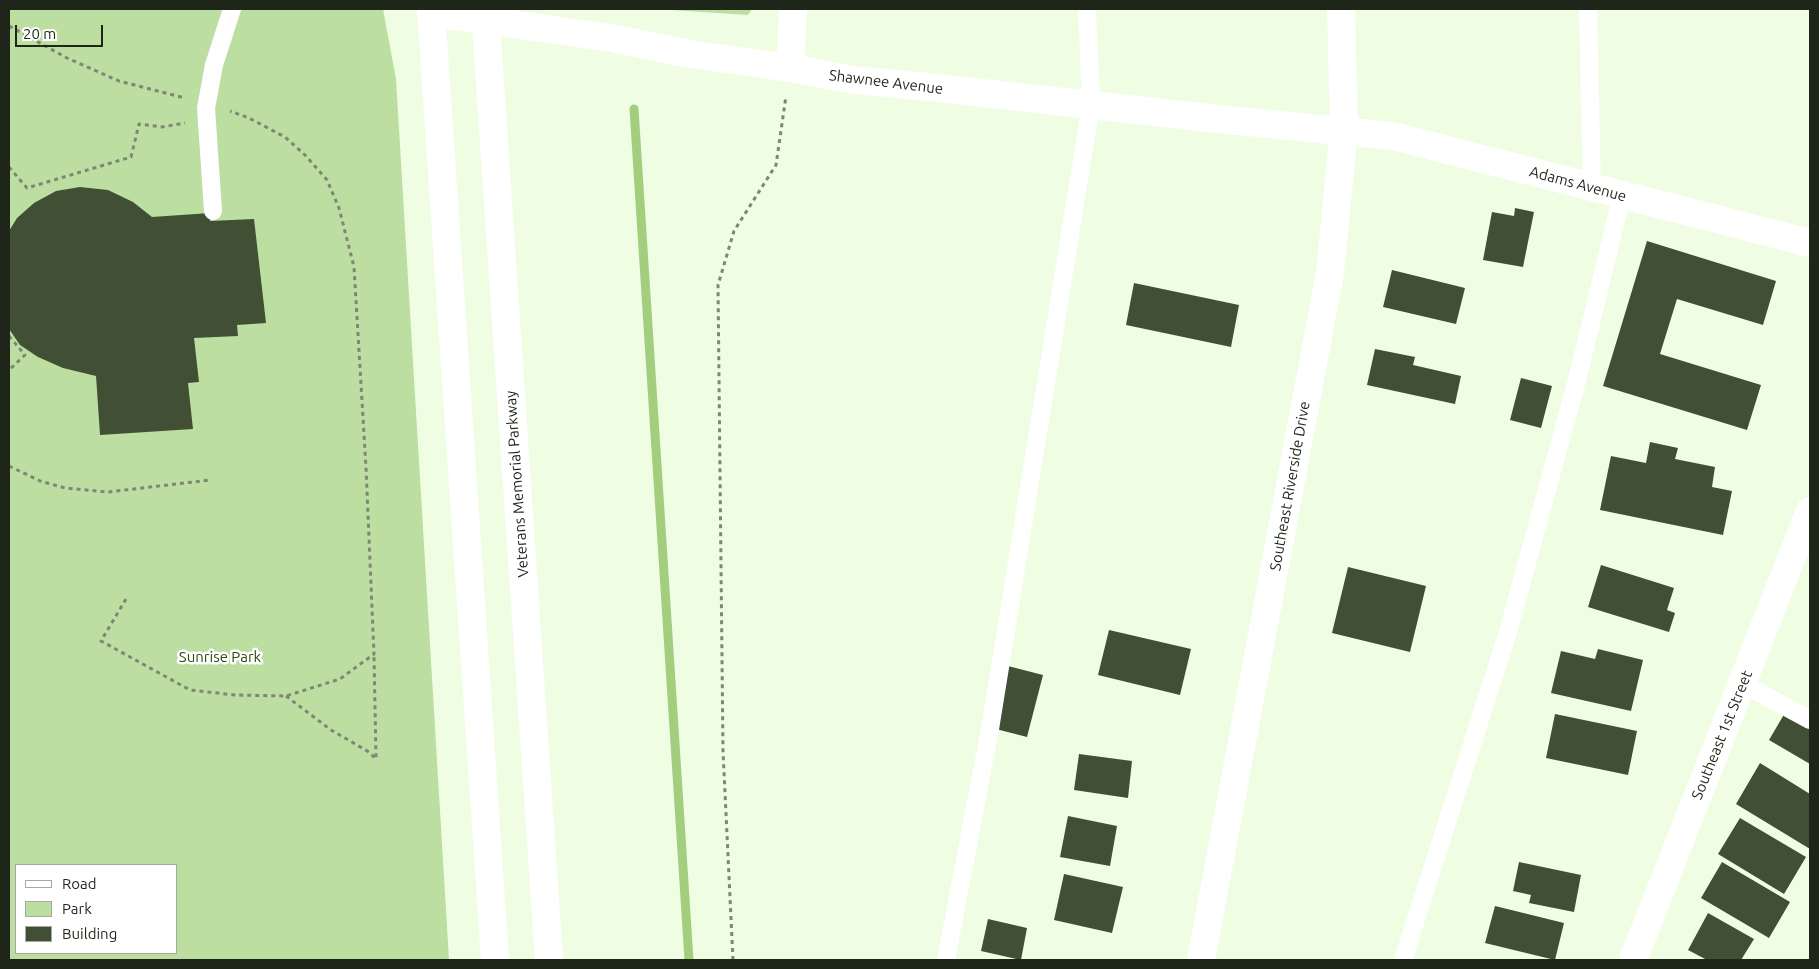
<!DOCTYPE html>
<style>
body{margin:0}
#map{position:relative;width:1819px;height:969px;overflow:hidden;background:#effee3;font-family:Ubuntu,sans-serif}
canvas{display:block}
.frame{position:absolute;inset:0;border:10px solid #1e2519;pointer-events:none}
.legend{position:absolute;left:15px;top:864px;width:162px;height:90px;box-sizing:border-box;background:#fff;border:1px solid #a5a8a3;margin:0;padding:6px 9px;list-style:none;font-size:15px;color:#1e2519}
.legend li{display:flex;align-items:center;gap:10px;height:25px}
.legend b{width:25px;border:1px solid #a5a8a3}
.scale{position:absolute;left:15px;top:25px;width:88px;height:22px;box-sizing:border-box;border:2px solid #1e2519;border-top:0;padding-left:6px;font-size:15px;line-height:18px;white-space:nowrap;color:#1e2519;-webkit-text-stroke:4px #fff;paint-order:stroke}
</style>
<div id="map">
<canvas width="1819" height="969"></canvas>
<div class="frame"></div>
<ul class="legend">
<li><b style="height:6px;background:#fff"></b>Road</li>
<li><b style="height:14px;background:#bcdea1"></b>Park</li>
<li><b style="height:14px;background:#415034"></b>Building</li>
</ul>
<div class="scale">20 m</div>
</div>
<script>
const g = document.querySelector('canvas').getContext('2d');
g.lineJoin = 'round';
function paint(path, color) {
  g.fillStyle = color;
  g.fill(path, 'evenodd');
}
function toPath(rows) {
  const path = new Path2D();
  for (const r of rows) {
    path.moveTo(r[0], r[1]);
    for (let i = 2; i < r.length; i += 2) path.lineTo(r[i], r[i + 1]);
  }
  return path;
}
function trace(path, color, width, dash) {
  g.strokeStyle = color;
  g.lineWidth = width;
  g.lineCap = dash ? 'butt' : 'round';
  g.setLineDash(dash || []);
  g.stroke(path);
}
function write(font, color, halo, rows, align = 'center') {
  g.font = font + ' Ubuntu,sans-serif';
  g.lineWidth = 5;
  g.setLineDash([]);
  g.textBaseline = 'middle';
  g.strokeStyle = halo;
  g.fillStyle = color;
  for (const [text, x, y, turn = 0] of rows) {
    g.save();
    g.translate(x, y);
    g.rotate((+turn || 0) * Math.PI / 180);
    g.textAlign = isNaN(turn) ? turn : align;
    if (halo) g.strokeText(text, 0, 0);
    g.fillText(text, 0, 0);
    g.restore();
  }
}
paint(toPath([
 [9,9,383,9,396,79,449,960,9,960],
 [16,865,176,865,176,953,16,953],
 [656,9,752,9,748,15]
]), '#bcdea1');
trace(toPath([
 [634,109,689,960]
]), '#a3ce7e', 9);
paint(toPath([
 [80,187,108,190,133,202,152,217,210,213,210,221,254,219,266,323,237,325,238,336,194,338,199,382,188,383,193,429,100,435,96,376,63,368,38,357,20,345,9,329,9,231,17,218,34,203,56,191],
 [1515,208,1534,212,1523,267,1483,260,1492,212,1514,216],
 [1647,241,1776,281,1763,325,1677,299,1660,354,1761,385,1747,430,1603,386],
 [1392,270,1465,288,1456,324,1383,307],
 [1134,283,1239,305,1231,347,1126,325],
 [1375,349,1415,357,1413,365,1461,376,1455,404,1367,385],
 [1521,378,1552,386,1541,428,1510,420],
 [1650,442,1678,448,1675,459,1715,467,1712,487,1732,491,1723,535,1600,510,1611,456,1646,463],
 [1601,565,1674,588,1667,610,1675,613,1669,632,1588,607],
 [1348,567,1426,586,1410,652,1332,633],
 [1109,630,1191,649,1180,695,1098,675],
 [1598,649,1643,660,1631,711,1551,693,1561,651,1595,659],
 [1008,666,1043,675,1027,737,992,728],
 [1786,711,1810,725,1810,764,1769,740],
 [1555,714,1637,731,1628,775,1546,758],
 [1079,754,1132,761,1128,798,1074,790],
 [1760,763,1810,794,1810,849,1736,804],
 [1068,816,1117,826,1110,866,1060,857],
 [1740,818,1806,857,1784,894,1718,854],
 [1519,862,1581,875,1574,912,1529,903,1531,895,1513,891],
 [1722,862,1790,902,1769,938,1701,898],
 [1064,874,1123,887,1112,933,1054,920],
 [1495,906,1564,923,1555,960,1485,943],
 [1708,913,1754,939,1741,960,1707,960,1688,950],
 [988,919,1027,928,1021,960,981,951]
]), '#415034');
trace(toPath([
 [9,26,67,58,119,81,185,98],
 [9,167,27,188,131,157,139,124,162,127,185,123],
 [9,336,25,355,9,370],
 [9,466,40,481,65,488,108,492,210,480],
 [126,599,101,641,190,690,235,695,286,696,340,679,374,654,366,468,354,267,339,208,327,180,305,155,285,137,249,118,230,111],
 [286,696,331,730,369,752,376,759,374,655],
 [733,960,723,751,718,285,734,231,776,165,786,96]
]), '#7d8774', 3, [4, 4]);
trace(toPath([
 [1588,9,1592,187],
 [213,211,206,108,214,65,232,9],
 [1742,683,1810,720],
 [946,960,990,729,1091,105,1087,9],
 [1403,960,1508,632,1577,380,1622,195]
]), '#fff', 18);
trace(toPath([
 [431,13,612,38,690,54,790,68,854,80,928,87,1217,119,1393,136,1810,243],
 [790,68,793,9],
 [1633,960,1810,511]
]), '#fff', 28);
trace(toPath([
 [1201,960,1330,273,1344,130,1341,9]
]), '#fff', 28);
trace(toPath([
 [431,9,495,960],
 [485,9,549,960]
]), '#fff', 28);
write('15px', '#1e2519', '#fff', [
 ["Shawnee Avenue",886,82,7],
 ["Adams Avenue",1578,184,15],
 ["Veterans Memorial Parkway",517,484,-94],
 ["Southeast Riverside Drive",1290,486,-80],
 ["Southeast 1st Street",1722,735,-68]
]);
write('15px', '#2e4810', '#fff', [
 ["Sunrise Park",220,657]
]);
</script>
